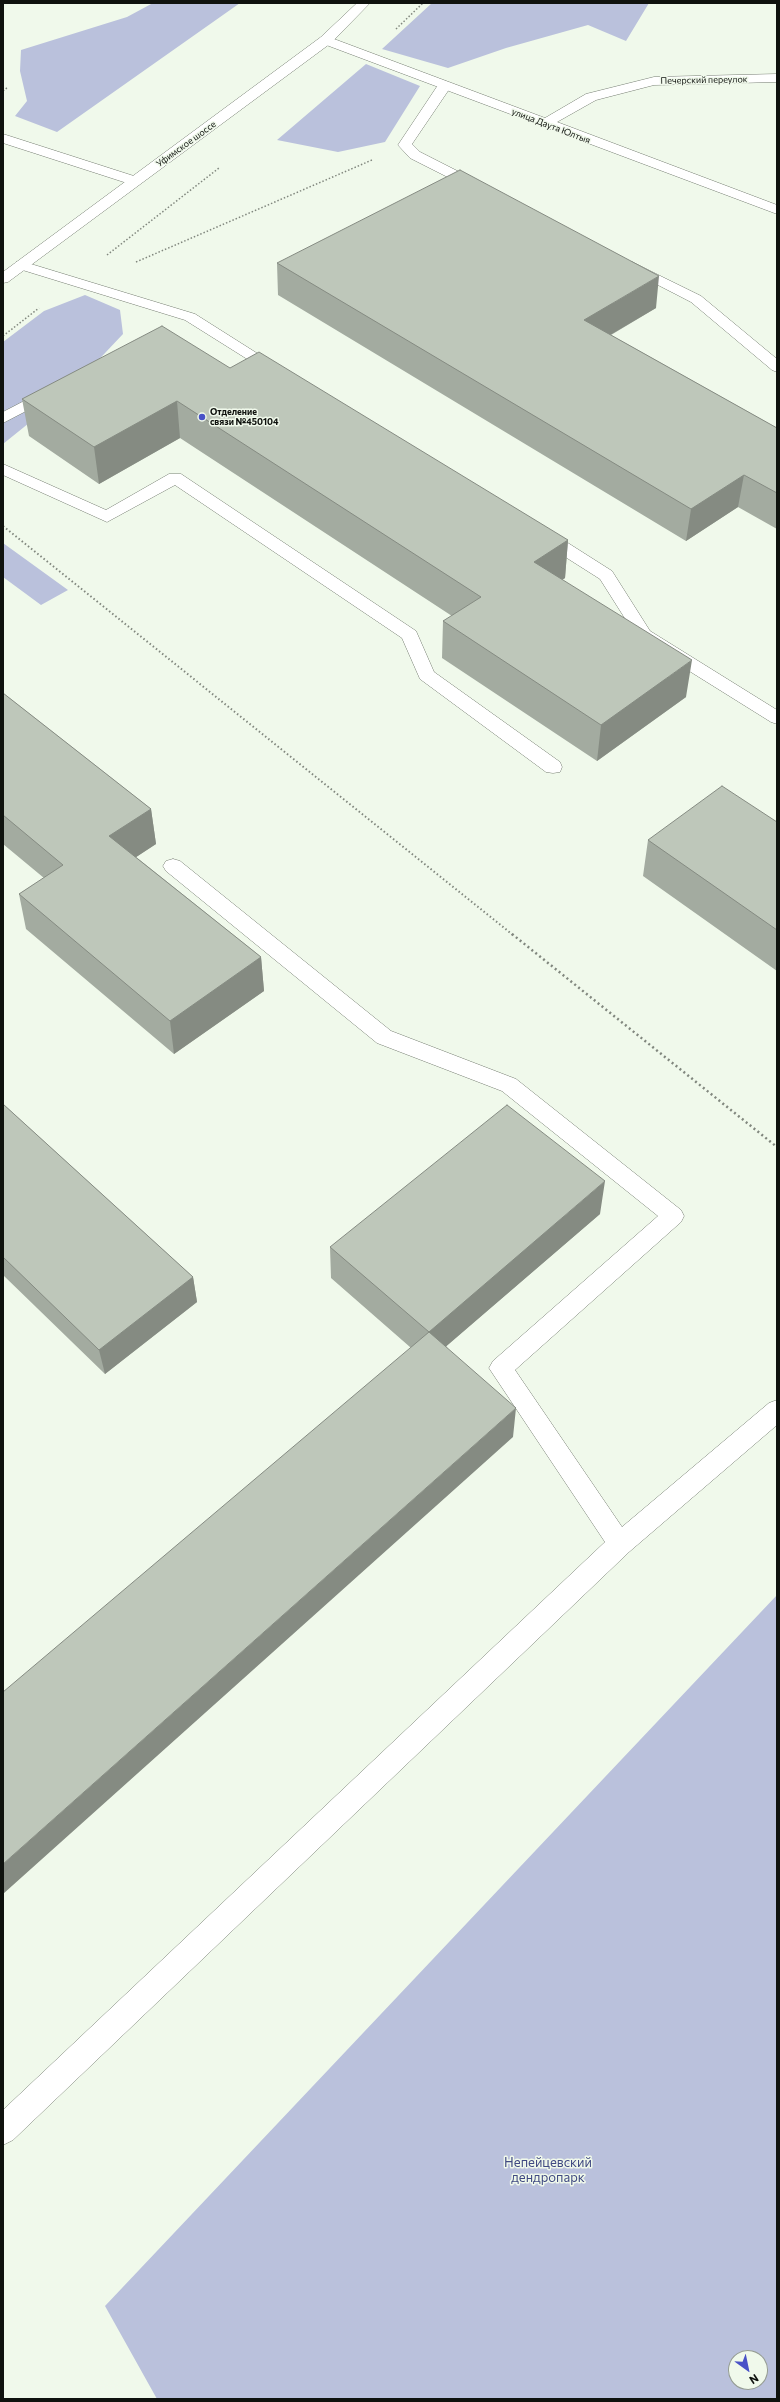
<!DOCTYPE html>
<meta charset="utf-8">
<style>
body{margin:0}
#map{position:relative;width:780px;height:2402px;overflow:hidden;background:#f0f9eb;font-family:Commissioner,sans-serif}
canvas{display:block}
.frame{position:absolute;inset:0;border:4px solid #0f120e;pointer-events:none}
.north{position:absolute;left:728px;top:2350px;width:40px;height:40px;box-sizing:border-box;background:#f0f9eb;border:1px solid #969d93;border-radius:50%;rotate:147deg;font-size:11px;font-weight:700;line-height:16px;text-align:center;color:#0f120e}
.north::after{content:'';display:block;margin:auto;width:14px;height:18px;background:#4952c7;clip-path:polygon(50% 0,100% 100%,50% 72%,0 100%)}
</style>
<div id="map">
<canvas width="780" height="2402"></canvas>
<div class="frame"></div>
<div class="north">N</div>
</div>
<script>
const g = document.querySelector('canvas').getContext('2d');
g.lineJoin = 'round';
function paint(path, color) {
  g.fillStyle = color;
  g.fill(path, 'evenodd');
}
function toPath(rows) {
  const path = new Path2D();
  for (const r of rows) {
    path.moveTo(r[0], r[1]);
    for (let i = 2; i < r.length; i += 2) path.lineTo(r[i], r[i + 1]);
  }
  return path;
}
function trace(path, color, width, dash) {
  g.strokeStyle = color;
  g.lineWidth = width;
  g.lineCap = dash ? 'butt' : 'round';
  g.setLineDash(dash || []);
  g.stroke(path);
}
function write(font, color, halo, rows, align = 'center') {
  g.font = font + ' Commissioner,sans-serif';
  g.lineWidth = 3;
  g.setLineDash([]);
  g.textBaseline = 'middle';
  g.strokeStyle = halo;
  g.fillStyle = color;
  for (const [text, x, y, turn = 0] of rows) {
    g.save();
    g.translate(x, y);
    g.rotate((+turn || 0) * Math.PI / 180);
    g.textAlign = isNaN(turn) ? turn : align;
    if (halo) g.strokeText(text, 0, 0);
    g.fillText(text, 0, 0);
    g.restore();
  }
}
paint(toPath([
 [153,3,240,3,57,132,15,116,27,101,20,71,21,50,127,17],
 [432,3,649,3,626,41,588,25,506,48,448,68,382,49],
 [366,64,420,86,385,142,338,152,277,140],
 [85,295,120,310,123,334,70,390,3,444,3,342,44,311],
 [3,543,68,590,41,605,3,577],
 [777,1595,777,2399,157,2399,105,2306],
 [736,2358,760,2358,760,2382,736,2382]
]), '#bac1dc');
const service = toPath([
 [445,81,452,85,412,144,420,152,483,184,485,187,483,190,473,190,410,158,398,145,440,82,445,81],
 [3,134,140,178,142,181,135,185,130,184,3,143,3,134],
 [21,261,195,314,285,371,283,374,271,374,185,320,16,268,14,265,16,262,21,261],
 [632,262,701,296,777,359,777,372,772,370,691,302,627,269,625,266,632,262],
 [49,388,55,390,57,393,55,396,3,423,3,412,49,388],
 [3,464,106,510,169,474,181,474,416,631,434,672,560,762,562,767,560,772,553,773,546,772,420,679,402,638,175,485,107,522,3,475,3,464],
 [543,530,549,531,612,571,650,631,777,710,777,724,771,722,638,639,600,579,537,539,535,535,537,531,543,530],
 [173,859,180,861,391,1031,516,1079,681,1210,684,1216,681,1222,515,1370,622,1527,769,1403,777,1400,777,1425,629,1552,13,2140,3,2145,3,2110,605,1542,489,1368,493,1361,658,1216,502,1091,377,1043,166,871,163,866,166,861,173,859]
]);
const minor = toPath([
 [326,36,545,118,586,94,654,77,777,74,777,82,654,85,596,100,557,122,777,205,777,214,321,43,319,40,321,37,326,36]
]);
const secondary = toPath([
 [357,3,370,3,331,43,8,282,3,283,3,272,321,37,357,3]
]);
trace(service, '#767e72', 1);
trace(minor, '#767e72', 1);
trace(secondary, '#767e72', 1);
trace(toPath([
 [396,29,423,3],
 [3,91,8,87],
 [107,255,219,168],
 [136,262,372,160],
 [3,336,39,308]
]), '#81877e', 1.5, [1.5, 2]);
trace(toPath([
 [3,526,513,935]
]), '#81877e', 2, [1.5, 2.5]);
trace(toPath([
 [512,934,777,1147]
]), '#81877e', 2.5, [2, 3]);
paint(service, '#fff');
paint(minor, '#fff');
paint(secondary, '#fff');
paint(toPath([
 [277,263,656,308,611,335,777,428,777,529,738,507,686,541,278,295],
 [230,368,568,540,565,578,562,580,686,697,597,761,442,658,443,621,452,616,180,438,99,484,29,436,22,399],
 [3,693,151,809,156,844,136,857,261,957,264,991,174,1054,26,929,19,894,44,878,3,844],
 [777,822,777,971,643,876,648,840],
 [3,1104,193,1277,197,1302,105,1374,3,1275],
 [600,1214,446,1346,513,1437,331,1278,330,1247]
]), '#a3aba0');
paint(toPath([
 [659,276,656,308,581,352,584,320],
 [177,401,180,438,99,484,94,447],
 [744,475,738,507,686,541,691,509],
 [568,540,565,578,532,599,534,562],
 [692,660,686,697,597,761,601,725],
 [151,809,156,844,115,871,109,836],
 [261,957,264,991,174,1054,170,1021],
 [605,1181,600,1214,428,1362,429,1332],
 [193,1277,197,1302,105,1374,99,1350],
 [516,1408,513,1437,3,1894,3,1864]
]), '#858b82');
const building = toPath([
 [460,170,659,276,584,320,777,428,777,493,744,475,691,509,277,263,460,170],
 [162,326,230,368,259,352,568,540,534,562,692,660,601,725,443,621,481,597,177,401,94,447,22,399,162,326],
 [3,693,151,809,109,836,261,957,170,1021,19,894,63,865,3,815,3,693],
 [722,786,777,822,777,930,648,840,722,786],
 [3,1104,193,1277,99,1350,3,1257,3,1104],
 [507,1105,605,1181,429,1332,330,1247,507,1105],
 [429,1332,516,1408,3,1864,3,1692,429,1332]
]);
paint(building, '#bec7ba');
trace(building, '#858b82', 1);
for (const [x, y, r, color] of [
 [202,417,4,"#4952c7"]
]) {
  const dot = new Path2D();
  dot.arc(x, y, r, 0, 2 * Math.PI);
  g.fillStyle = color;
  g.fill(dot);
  trace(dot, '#f0f9eb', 1.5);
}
write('9px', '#0f120e', '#f0f9eb', [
 ["Печерский переулок",704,80,-1],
 ["улица Даута Юлтыя",551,126,21],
 ["Уфимское шоссе",186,144,-36]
]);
write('bold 9px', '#0f120e', '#f0f9eb', [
 ["Отделение",210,412],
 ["связи №450104",210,422]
], 'left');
write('13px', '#404a82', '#f0f9eb', [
 ["Непейцевский",548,2163],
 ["дендропарк",548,2178]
]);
</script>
